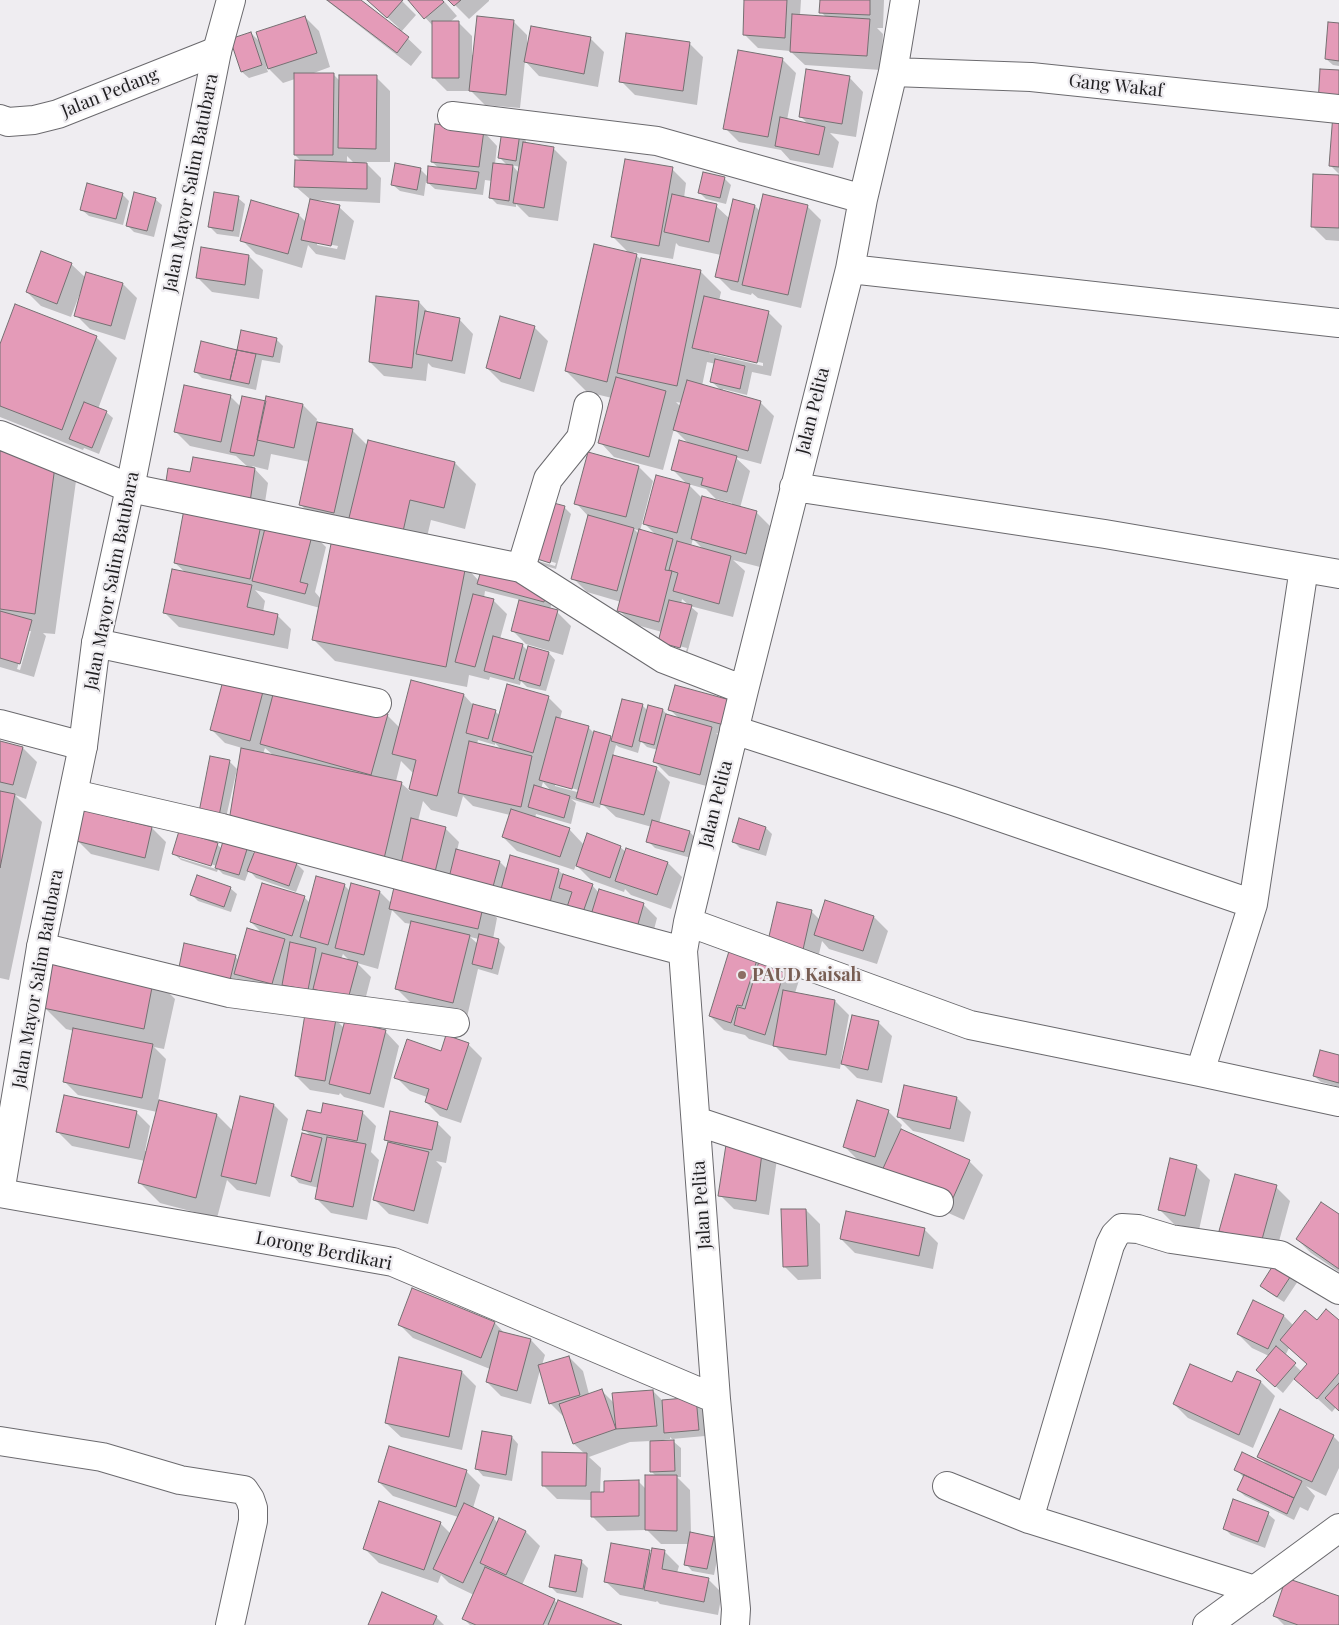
<!DOCTYPE html>
<style>
body{margin:0}
canvas{display:block;background:#efedf1}
</style>
<canvas width="1339" height="1625"></canvas>
<script>
const g = document.querySelector('canvas').getContext('2d');
g.lineJoin = 'round';
function paint(path, color) {
  g.fillStyle = color;
  g.fill(path, 'evenodd');
}
function toPath(rows) {
  const path = new Path2D();
  for (const r of rows) {
    path.moveTo(r[0], r[1]);
    for (let i = 2; i < r.length; i += 2) path.lineTo(r[i], r[i + 1]);
  }
  return path;
}
function trace(path, color, width, dash) {
  g.strokeStyle = color;
  g.lineWidth = width;
  g.lineCap = dash ? 'butt' : 'round';
  g.setLineDash(dash || []);
  g.stroke(path);
}
function write(font, color, halo, rows, align = 'center') {
  g.font = font + ' "Playfair Display",serif';
  g.lineWidth = 4.5;
  g.setLineDash([]);
  g.textBaseline = 'middle';
  g.strokeStyle = halo;
  g.fillStyle = color;
  for (const [text, x, y, turn = 0] of rows) {
    g.save();
    g.translate(x, y);
    g.rotate((+turn || 0) * Math.PI / 180);
    g.textAlign = isNaN(turn) ? turn : align;
    if (halo) g.strokeText(text, 0, 0);
    g.fillText(text, 0, 0);
    g.restore();
  }
}
paint(toPath([
 [326,0,359,0,397,30,399,28,368,0,401,0,416,15,401,32,422,52,411,66],
 [409,0,443,0,457,16,450,22,458,22,472,36,472,55,474,55,513,21,527,35,527,43,590,38,604,52,598,87,539,76,525,61,520,108,485,105,471,91,447,91,433,77,433,26],
 [450,0,489,0,489,1,469,19],
 [746,0,801,0,800,16,826,17,821,12,821,0,884,0,883,28,877,28,883,34,881,70,805,65,790,51,758,48,744,34],
 [305,17,319,31,330,67,311,74,333,74,340,81,376,77,390,91,390,162,365,162,381,178,380,203,318,200,318,202,339,207,354,221,345,260,316,254,308,245,302,268,256,254,242,240,252,202,299,215,306,222,311,200,295,186,302,162,295,155,295,79,283,83,266,66,268,72,249,78,242,72,232,39,251,33,261,43],
 [347,156,355,164,347,163],
 [317,242,338,246,337,249,317,245],
 [1339,24,1339,66,1333,65,1326,59],
 [689,43,703,57,697,105,635,95,621,81],
 [782,59,796,73,787,120,808,124,800,116,849,77,863,92,856,137,830,133,839,142,833,168,790,160,781,150,739,142,725,128],
 [1339,71,1339,174,1330,165],
 [483,131,497,146,495,164,508,166,499,157,520,134,526,141,526,144,553,148,567,162,558,221,529,217,516,204,516,207,497,204,490,197,492,181,485,180,483,195,435,189,426,181,424,196,400,191,393,185,420,169,428,177,440,169,432,162],
 [512,165,520,167,519,173],
 [672,169,686,183,684,198,716,206,730,219,755,206,760,211,807,206,821,220,801,308,758,298,752,293,751,295,731,290,717,276,721,255,679,246,676,243,673,259,633,252,642,261,700,271,721,292,719,301,768,312,782,326,771,376,752,372,747,395,723,389,722,392,760,402,774,416,761,464,735,457,750,471,740,508,756,512,770,526,760,567,733,560,745,571,733,617,690,606,698,613,687,654,666,648,662,632,633,624,619,610,621,602,587,592,573,578,589,517,576,503,589,454,639,467,653,481,640,531,634,529,639,534,657,536,644,523,688,485,672,469,689,444,674,429,663,470,614,457,600,442,612,398,587,392,566,371,629,253,613,237],
 [709,351,763,363,763,366,709,353],
 [707,362,716,364,712,382,722,391,702,386],
 [676,402,682,403,681,407],
 [688,484,706,489,716,499,732,503,732,505,703,499],
 [693,539,704,550,691,546],
 [682,599,690,606,681,604],
 [666,643,687,648,686,651,666,645],
 [1339,177,1339,241,1326,240,1312,226],
 [724,178,731,185,726,204,706,199,699,192],
 [122,194,129,201,123,225,89,216,82,210],
 [238,198,245,204,239,237,217,234,210,227],
 [155,199,162,205,154,237,134,232,127,225],
 [249,256,263,270,259,299,212,292,198,278],
 [71,264,86,278,123,284,137,298,125,340,90,329,76,315,82,293,80,293,71,317,41,306,27,292],
 [419,302,430,314,459,319,473,334,465,374,432,367,428,363,426,381,384,376,370,362],
 [534,327,548,341,534,392,501,382,487,368],
 [242,332,276,339,283,346,280,363,262,360,256,390,202,378,195,371,238,351],
 [96,337,117,358,98,409,106,412,113,418,99,454,84,448,83,450,0,417,0,347],
 [230,396,241,407,267,402,303,405,317,419,316,423,352,430,368,446,369,442,455,463,476,484,465,529,431,520,422,558,465,566,479,581,553,597,550,610,557,612,571,626,563,655,526,644,512,630,521,600,485,591,484,598,493,600,507,614,500,639,522,645,528,651,549,653,555,660,546,691,527,687,521,681,520,685,490,677,489,680,469,675,467,687,335,661,314,640,320,608,255,590,265,601,263,612,277,615,291,629,288,649,179,627,165,613,186,573,175,563,186,506,312,533,326,547,315,592,321,599,370,543,314,518,300,504,310,462,271,454,268,470,252,466,268,483,263,515,192,473,249,468,236,456,190,446,176,432],
 [0,452,56,460,76,481,55,634,43,633,46,636,34,677,0,667],
 [28,631,31,631,20,670,17,669],
 [564,507,571,514,556,569,539,564,532,557],
 [538,558,556,563,555,566,538,561],
 [226,675,387,715,400,728,464,695,473,705,495,711,500,716,548,697,562,711,560,719,588,727,595,734,610,737,613,740,642,705,648,711,649,707,663,710,669,717,680,719,670,710,730,701,738,739,716,733,726,742,714,788,669,776,655,762,658,750,647,747,641,741,638,753,619,747,616,745,613,756,656,768,670,782,659,824,690,832,696,839,691,858,655,848,648,841,652,827,616,817,601,803,600,808,571,799,576,803,571,824,536,814,535,818,569,829,584,845,620,847,626,852,627,850,668,863,682,877,671,909,631,895,625,889,624,892,591,880,576,865,574,870,517,851,503,837,510,815,473,806,463,796,457,817,431,810,423,801,418,821,445,828,459,842,457,851,500,862,508,870,558,870,565,876,592,885,599,893,643,904,657,918,650,945,266,853,297,864,304,871,296,892,256,878,249,870,245,881,223,874,218,869,217,872,181,860,174,854,217,844,222,849,247,847,255,854,257,849,229,826,242,748,225,743,211,729],
 [478,740,495,745,495,743,502,750,477,744],
 [265,748,274,756,263,754],
 [401,761,414,774,410,791,401,783,396,781],
 [543,782,552,792,541,789],
 [555,783,578,790,577,792,555,786],
 [180,855,217,866,216,869,180,858],
 [0,742,23,748,37,762,26,799,15,795,42,822,9,980,0,978],
 [230,762,237,769,225,822,207,818],
 [152,828,166,842,159,871,91,854,77,840],
 [766,828,772,834,766,856,740,848,733,841],
 [344,885,351,892,380,892,392,904,483,904,497,918,493,939,498,940,505,947,498,975,478,969,467,1017,411,1003,397,989,412,924,405,923,392,910,378,969,357,963,371,977,362,1012,328,1003,316,990,314,996,193,986,235,956,239,961,263,934,251,922,304,897,310,903],
 [470,937,479,939,478,944],
 [343,954,350,961,341,959],
 [230,888,237,894,231,912,198,901,192,895],
 [811,911,820,920,874,917,888,931,877,964,829,949,822,941,816,967,801,974,795,993,835,1001,849,1015,841,1060,843,1061,878,1022,892,1036,882,1083,857,1078,841,1062,840,1069,789,1060,776,1047,749,1039,745,1035,724,1030,710,1016,757,958],
 [154,978,175,999,164,1049,154,1047,166,1059,158,1101,217,1115,233,1131,274,1105,288,1119,270,1197,237,1190,227,1180,217,1218,160,1203,139,1182,145,1161,72,1146,58,1132,136,1112,150,1126,145,1151,147,1151,157,1112,78,1095,64,1081,74,1031,66,1029,45,1008],
 [336,1020,344,1028,385,1031,399,1046,384,1108,344,1097,340,1093,339,1095,310,1090,296,1076],
 [468,1044,482,1058,461,1123,440,1116,426,1102,427,1097,410,1091,396,1077,442,1052],
 [1339,1056,1339,1087,1321,1082,1314,1076],
 [905,1087,957,1098,971,1112,964,1142,913,1131,899,1117],
 [888,1111,902,1125,900,1130,969,1161,983,1175,964,1220,895,1189,884,1169,858,1160,844,1146],
 [362,1112,376,1126,371,1152,379,1160,367,1220,331,1213,317,1199,319,1188,299,1183,293,1176,311,1136,304,1129,322,1114],
 [437,1123,451,1137,446,1163,436,1161,442,1167,428,1224,389,1214,375,1200,389,1143,386,1139],
 [764,1138,778,1152,769,1215,734,1209,720,1195],
 [1196,1166,1210,1180,1199,1230,1174,1224,1160,1210],
 [1276,1187,1290,1201,1275,1256,1234,1245,1220,1231],
 [806,1210,820,1224,821,1279,798,1280,784,1266],
 [1339,1216,1339,1272,1311,1253,1297,1239],
 [924,1229,938,1243,933,1269,855,1253,841,1239],
 [1279,1258,1302,1275,1284,1302,1268,1292,1261,1286],
 [1284,1316,1294,1326,1317,1322,1339,1322,1339,1410,1336,1407,1332,1412,1295,1378,1283,1393,1264,1376,1269,1356,1252,1348,1238,1334],
 [1289,1348,1308,1365,1302,1372,1285,1356],
 [495,1323,505,1334,531,1340,545,1355,542,1365,569,1357,583,1371,589,1394,601,1390,614,1403,653,1391,663,1401,703,1405,705,1436,672,1439,670,1437,670,1439,663,1440,663,1442,674,1442,681,1448,681,1477,677,1477,690,1490,691,1534,713,1538,720,1545,714,1575,692,1571,686,1564,689,1544,661,1544,647,1530,607,1531,593,1517,592,1500,557,1499,543,1485,585,1454,574,1444,564,1417,550,1403,540,1370,531,1404,501,1396,487,1382,490,1369,413,1338,399,1324],
 [651,1441,651,1471,656,1476,646,1489,638,1481,600,1493,601,1468,589,1457,630,1442],
 [462,1372,476,1386,462,1450,401,1437,386,1423],
 [1238,1373,1261,1382,1275,1396,1253,1448,1188,1418,1174,1404,1233,1384],
 [1333,1436,1339,1442,1339,1468,1326,1496,1306,1486,1315,1496,1308,1511,1300,1507,1294,1520,1245,1496,1238,1490,1244,1478,1236,1469,1268,1465,1259,1457],
 [512,1437,518,1444,512,1481,483,1476,477,1469],
 [466,1471,480,1485,473,1508,493,1518,498,1523,500,1520,526,1532,540,1546,522,1585,554,1600,557,1603,618,1625,470,1625,464,1619,474,1595,449,1583,441,1575,438,1583,379,1563,365,1549,440,1523,451,1534,458,1517,393,1496,379,1482],
 [1268,1514,1275,1520,1265,1548,1231,1535,1224,1528],
 [653,1550,665,1552,679,1566,677,1573,708,1579,722,1593,718,1615,660,1604,657,1601,656,1602,620,1595,605,1581,649,1552,652,1554],
 [581,1561,588,1568,583,1598,557,1593,551,1587],
 [1339,1597,1339,1625,1284,1625,1275,1616],
 [436,1617,444,1625,370,1625]
]), '#0003');
const building = toPath([
 [327,0,361,0,409,37,397,53,327,0],
 [367,0,403,0,387,18,367,0],
 [408,0,442,0,444,2,424,19,408,0],
 [448,0,461,0,454,6,448,0],
 [744,0,787,0,785,38,743,35,744,0],
 [820,0,870,0,870,15,819,13,820,0],
 [792,14,870,19,867,56,790,52,792,14],
 [305,16,317,53,268,69,256,32,305,16],
 [477,16,514,20,506,95,469,91,477,16],
 [432,21,459,21,459,78,432,78,432,21],
 [1328,22,1339,23,1339,61,1325,59,1328,22],
 [531,26,591,37,584,74,524,62,531,26],
 [251,32,262,65,241,72,230,39,251,32],
 [626,33,690,42,683,91,619,82,626,33],
 [738,50,783,58,768,137,723,129,738,50],
 [806,69,850,76,842,124,799,117,806,69],
 [1320,69,1339,70,1339,106,1318,105,1320,69],
 [294,73,334,73,333,155,294,155,294,73],
 [339,75,377,75,376,149,338,148,339,75],
 [1333,114,1339,115,1339,167,1329,166,1333,114],
 [780,117,825,127,819,155,775,146,780,117],
 [435,124,484,130,479,167,431,162,435,124],
 [502,130,520,133,516,161,498,158,502,130],
 [523,142,554,147,544,208,513,203,523,142],
 [625,159,673,167,659,246,611,237,625,159],
 [295,160,367,163,367,189,294,187,295,160],
 [395,163,421,168,417,190,391,185,395,163],
 [493,163,513,165,509,201,489,198,493,163],
 [428,166,479,172,476,189,427,183,428,166],
 [703,172,725,177,720,198,698,193,703,172],
 [1313,174,1339,175,1339,228,1311,227,1313,174],
 [87,183,123,193,116,219,80,210,87,183],
 [134,192,156,198,147,231,126,226,134,192],
 [214,192,239,196,233,231,208,227,214,192],
 [672,194,717,204,709,242,664,232,672,194],
 [763,194,808,205,788,295,742,285,763,194],
 [310,199,340,205,331,246,301,240,310,199],
 [733,199,755,205,738,282,715,277,733,199],
 [251,200,299,214,288,254,240,241,251,200],
 [594,244,637,254,607,382,565,371,594,244],
 [201,247,249,255,245,285,196,278,201,247],
 [41,251,72,263,57,304,26,292,41,251],
 [641,258,701,270,677,386,617,373,641,258],
 [86,272,123,283,111,326,74,316,86,272],
 [376,296,419,301,412,368,369,362,376,296],
 [704,296,769,311,757,363,692,348,704,296],
 [15,304,97,336,62,430,0,406,0,344,15,304],
 [425,311,460,318,452,361,416,354,425,311],
 [500,316,535,326,520,379,486,368,500,316],
 [241,330,277,338,273,357,237,350,241,330],
 [201,341,237,350,230,380,194,372,201,341],
 [237,350,256,354,249,384,230,380,237,350],
 [715,359,745,366,740,389,710,382,715,359],
 [616,377,666,391,649,457,598,443,616,377],
 [687,380,761,401,748,451,673,430,687,380],
 [184,385,231,395,221,442,174,432,184,385],
 [242,396,266,401,254,456,230,452,242,396],
 [266,396,303,404,294,448,257,440,266,396],
 [84,402,107,411,92,448,69,439,84,402],
 [317,422,353,429,334,513,299,505,317,422],
 [368,440,455,462,444,508,410,500,402,536,348,522,368,440],
 [679,440,737,456,727,492,701,485,703,478,671,470,679,440],
 [0,451,56,459,35,614,0,609,0,451],
 [588,452,639,466,626,517,574,504,588,452],
 [193,457,255,468,250,502,165,488,168,468,190,472,193,457],
 [656,475,690,484,677,533,643,524,656,475],
 [702,496,757,511,746,554,691,539,702,496],
 [546,501,565,506,550,563,531,557,546,501],
 [185,504,262,520,250,579,174,563,185,504],
 [588,515,634,528,617,591,571,579,588,515],
 [267,520,313,532,300,582,308,584,305,594,252,581,267,520],
 [639,529,673,539,665,570,672,571,659,622,617,611,639,529],
 [332,539,466,565,446,667,312,640,332,539],
 [677,541,731,556,719,604,673,591,678,573,669,570,677,541],
 [172,569,252,585,247,607,278,614,274,635,163,613,172,569],
 [481,571,547,589,544,602,477,584,481,571],
 [473,594,494,599,475,667,455,662,473,594],
 [519,600,558,610,549,641,511,631,519,600],
 [669,600,692,605,680,648,658,642,669,600],
 [0,611,32,620,20,664,0,658,0,611],
 [493,636,523,644,514,679,484,671,493,636],
 [528,646,549,652,540,686,519,680,528,646],
 [225,673,265,684,250,741,210,730,225,673],
 [411,680,464,694,437,796,409,789,416,760,392,754,411,680],
 [276,683,388,714,371,775,260,744,276,683],
 [507,684,549,696,533,753,492,741,507,684],
 [675,685,730,700,724,725,668,710,675,685],
 [622,699,643,704,632,747,611,741,622,699],
 [473,704,496,710,488,739,466,733,473,704],
 [648,705,663,709,654,745,639,741,648,705],
 [666,714,712,727,700,775,653,762,666,714],
 [556,717,589,726,572,789,539,780,556,717],
 [594,731,611,736,593,803,576,798,594,731],
 [0,741,23,747,13,785,0,782,0,741],
 [469,741,532,756,521,807,458,793,469,741],
 [241,748,402,782,383,863,228,827,241,748],
 [613,755,657,767,644,815,600,804,613,755],
 [210,756,230,760,219,816,199,812,210,756],
 [534,785,570,796,564,818,528,807,534,785],
 [0,791,15,794,0,868,0,791],
 [511,809,570,828,560,857,502,837,511,809],
 [83,810,152,827,145,858,76,841,83,810],
 [411,818,446,827,435,872,401,864,411,818],
 [739,818,766,827,759,850,732,842,739,818],
 [652,820,690,831,684,852,646,842,652,820],
 [179,831,218,843,211,866,172,854,179,831],
 [587,833,621,846,610,878,576,866,587,833],
 [224,838,248,846,239,875,215,868,224,838],
 [256,848,297,863,289,886,247,871,256,848],
 [626,848,668,862,657,895,615,881,626,848],
 [456,849,500,861,491,894,448,882,456,849],
 [510,855,559,869,549,906,500,893,510,855],
 [563,874,593,884,582,915,566,910,572,892,559,888,563,874],
 [197,875,231,887,224,907,190,895,197,875],
 [316,876,345,884,328,945,300,937,316,876],
 [262,883,305,896,292,936,250,922,262,883],
 [351,883,380,891,364,955,335,948,351,883],
 [395,883,484,903,478,929,389,909,395,883],
 [599,889,644,903,636,931,590,918,599,889],
 [825,900,874,916,863,951,814,935,825,900],
 [777,902,812,910,802,954,767,945,777,902],
 [411,921,470,935,453,1003,395,989,411,921],
 [247,928,285,939,272,984,234,974,247,928],
 [479,934,499,939,492,969,472,964,479,934],
 [290,942,316,948,308,990,282,985,290,942],
 [184,943,236,955,229,984,178,972,184,943],
 [730,948,758,957,742,1006,737,1005,731,1023,709,1016,730,948],
 [762,951,788,959,765,1035,734,1025,738,1007,745,1009,762,951],
 [322,953,358,962,348,999,313,989,322,953],
 [54,956,154,977,144,1029,43,1008,54,956],
 [783,990,835,1000,826,1055,773,1046,783,990],
 [305,1014,336,1019,325,1081,295,1076,305,1014],
 [852,1015,879,1021,868,1070,841,1064,852,1015],
 [345,1020,386,1030,370,1094,329,1084,345,1020],
 [73,1028,153,1044,142,1098,63,1082,73,1028],
 [446,1035,469,1043,447,1110,425,1102,429,1089,394,1078,407,1039,441,1051,446,1035],
 [1320,1050,1339,1055,1339,1083,1313,1076,1320,1050],
 [904,1085,957,1097,950,1129,897,1117,904,1085],
 [64,1095,137,1111,129,1148,56,1132,64,1095],
 [240,1096,274,1104,256,1184,221,1176,240,1096],
 [159,1100,217,1114,196,1198,138,1183,159,1100],
 [857,1100,889,1110,875,1157,843,1147,857,1100],
 [323,1103,363,1111,357,1141,302,1130,307,1110,321,1113,323,1103],
 [390,1111,438,1122,432,1150,384,1140,390,1111],
 [901,1129,970,1160,949,1207,880,1175,901,1129],
 [728,1132,764,1137,756,1201,718,1196,728,1132],
 [302,1133,322,1138,311,1182,291,1176,302,1133],
 [327,1137,366,1144,353,1207,315,1199,327,1137],
 [388,1142,429,1152,414,1211,373,1200,388,1142],
 [1170,1158,1197,1165,1185,1216,1158,1210,1170,1158],
 [1235,1174,1277,1185,1261,1243,1219,1231,1235,1174],
 [1321,1202,1339,1214,1339,1269,1296,1239,1321,1202],
 [781,1209,806,1209,808,1266,783,1267,781,1209],
 [846,1211,925,1228,919,1256,840,1239,846,1211],
 [1279,1256,1296,1268,1277,1297,1260,1286,1279,1256],
 [412,1288,495,1322,481,1358,398,1325,412,1288],
 [1253,1300,1284,1315,1268,1349,1237,1334,1253,1300],
 [1326,1309,1339,1320,1339,1373,1317,1399,1294,1379,1307,1364,1280,1340,1305,1310,1317,1320,1326,1309],
 [499,1331,531,1339,517,1391,486,1382,499,1331],
 [1276,1346,1296,1363,1275,1387,1256,1370,1276,1346],
 [569,1356,580,1395,549,1404,538,1365,569,1356],
 [399,1357,462,1371,449,1437,385,1423,399,1357],
 [1190,1364,1232,1382,1237,1371,1261,1381,1239,1435,1173,1404,1190,1364],
 [1339,1383,1339,1411,1325,1398,1339,1383],
 [602,1389,616,1429,573,1444,559,1404,602,1389],
 [653,1390,657,1426,616,1429,612,1393,653,1390],
 [696,1397,699,1430,664,1433,662,1400,696,1397],
 [1280,1409,1334,1435,1312,1482,1257,1457,1280,1409],
 [482,1431,512,1436,506,1475,475,1469,482,1431],
 [674,1440,675,1471,650,1472,650,1441,674,1440],
 [389,1446,467,1470,456,1507,378,1482,389,1446],
 [542,1452,587,1453,586,1486,542,1486,542,1452],
 [1242,1452,1302,1481,1294,1498,1234,1470,1242,1452],
 [645,1475,677,1475,677,1531,645,1530,645,1475],
 [1244,1475,1294,1498,1287,1514,1237,1490,1244,1475],
 [639,1480,639,1516,591,1517,591,1492,604,1492,604,1481,639,1480],
 [1233,1499,1269,1512,1258,1542,1223,1529,1233,1499],
 [379,1501,441,1522,424,1570,363,1549,379,1501],
 [464,1503,494,1517,463,1583,433,1569,464,1503],
 [499,1518,526,1531,506,1575,480,1563,499,1518],
 [690,1532,714,1537,707,1569,684,1565,690,1532],
 [611,1543,650,1550,643,1589,604,1582,611,1543],
 [652,1548,665,1550,662,1569,709,1578,704,1602,644,1590,652,1548],
 [555,1555,582,1560,576,1592,549,1587,555,1555],
 [485,1567,555,1599,543,1625,476,1625,462,1619,485,1567],
 [1286,1578,1339,1596,1339,1625,1298,1625,1273,1616,1286,1578],
 [382,1592,437,1616,433,1625,368,1625,382,1592],
 [558,1600,622,1625,548,1625,558,1600]
]);
paint(building, '#e49bb8');
trace(building, '#757072', 1);
const street = toPath([
 [893,72,1031,77,1339,109],
 [452,116,657,141,863,199],
 [0,119,8,122,34,120,58,114,217,51],
 [850,269,1339,323],
 [0,435,130,488,521,568,664,659,744,690],
 [794,487,1105,534,1339,574],
 [521,568,548,479,581,438,588,406],
 [96,643,377,703],
 [0,724,83,746],
 [734,730,953,801,1253,904],
 [74,794,222,828,683,951],
 [688,922,970,1025,1200,1072,1339,1102],
 [41,947,229,993,455,1023],
 [1200,1072,1253,904,1304,568],
 [696,1121,939,1202],
 [0,1193,393,1262,716,1399],
 [0,1441,102,1457,180,1480,244,1490,250,1499,253,1508,253,1521,230,1625],
 [947,1486,1029,1519,1255,1590],
 [1029,1519,1110,1245,1115,1235,1122,1228,1138,1229,1171,1239,1280,1255,1339,1290],
 [735,1625,736,1609,716,1399,683,951,688,922,744,690,850,269,863,199,893,72,905,0],
 [1207,1625,1339,1528]
]);
const secondary = toPath([
 [0,1193,41,947,83,746,96,643,130,488,217,51,231,0]
]);
trace(street, '#6b6a6e', 30);
trace(secondary, '#6b6a6e', 30);
trace(street, '#fff', 28);
trace(secondary, '#fff', 28);
for (const [x, y, r, color] of [
 [742,975,5,"#8d6e63"]
]) {
  const dot = new Path2D();
  dot.arc(x, y, r, 0, 2 * Math.PI);
  g.fillStyle = color;
  g.fill(dot);
  trace(dot, '#efedf1', 2);
}
write('18px', '#212022', '#efedf1', [
 ["Gang Wakaf",1116,86,6],
 ["Jalan Pedang",110,93,-22],
 ["Jalan Mayor Salim Batubara",191,183,-79],
 ["Jalan Pelita",813,411,-76],
 ["Jalan Mayor Salim Batubara",112,581,-79],
 ["Jalan Pelita",716,804,-76],
 ["Jalan Mayor Salim Batubara",38,979,-80],
 ["Jalan Pelita",702,1205,-94],
 ["Lorong Berdikari",324,1251,11]
]);
write('bold 18px', '#785e54', '#efedf1', [
 ["PAUD Kaisah",752,975]
], 'left');
</script>
